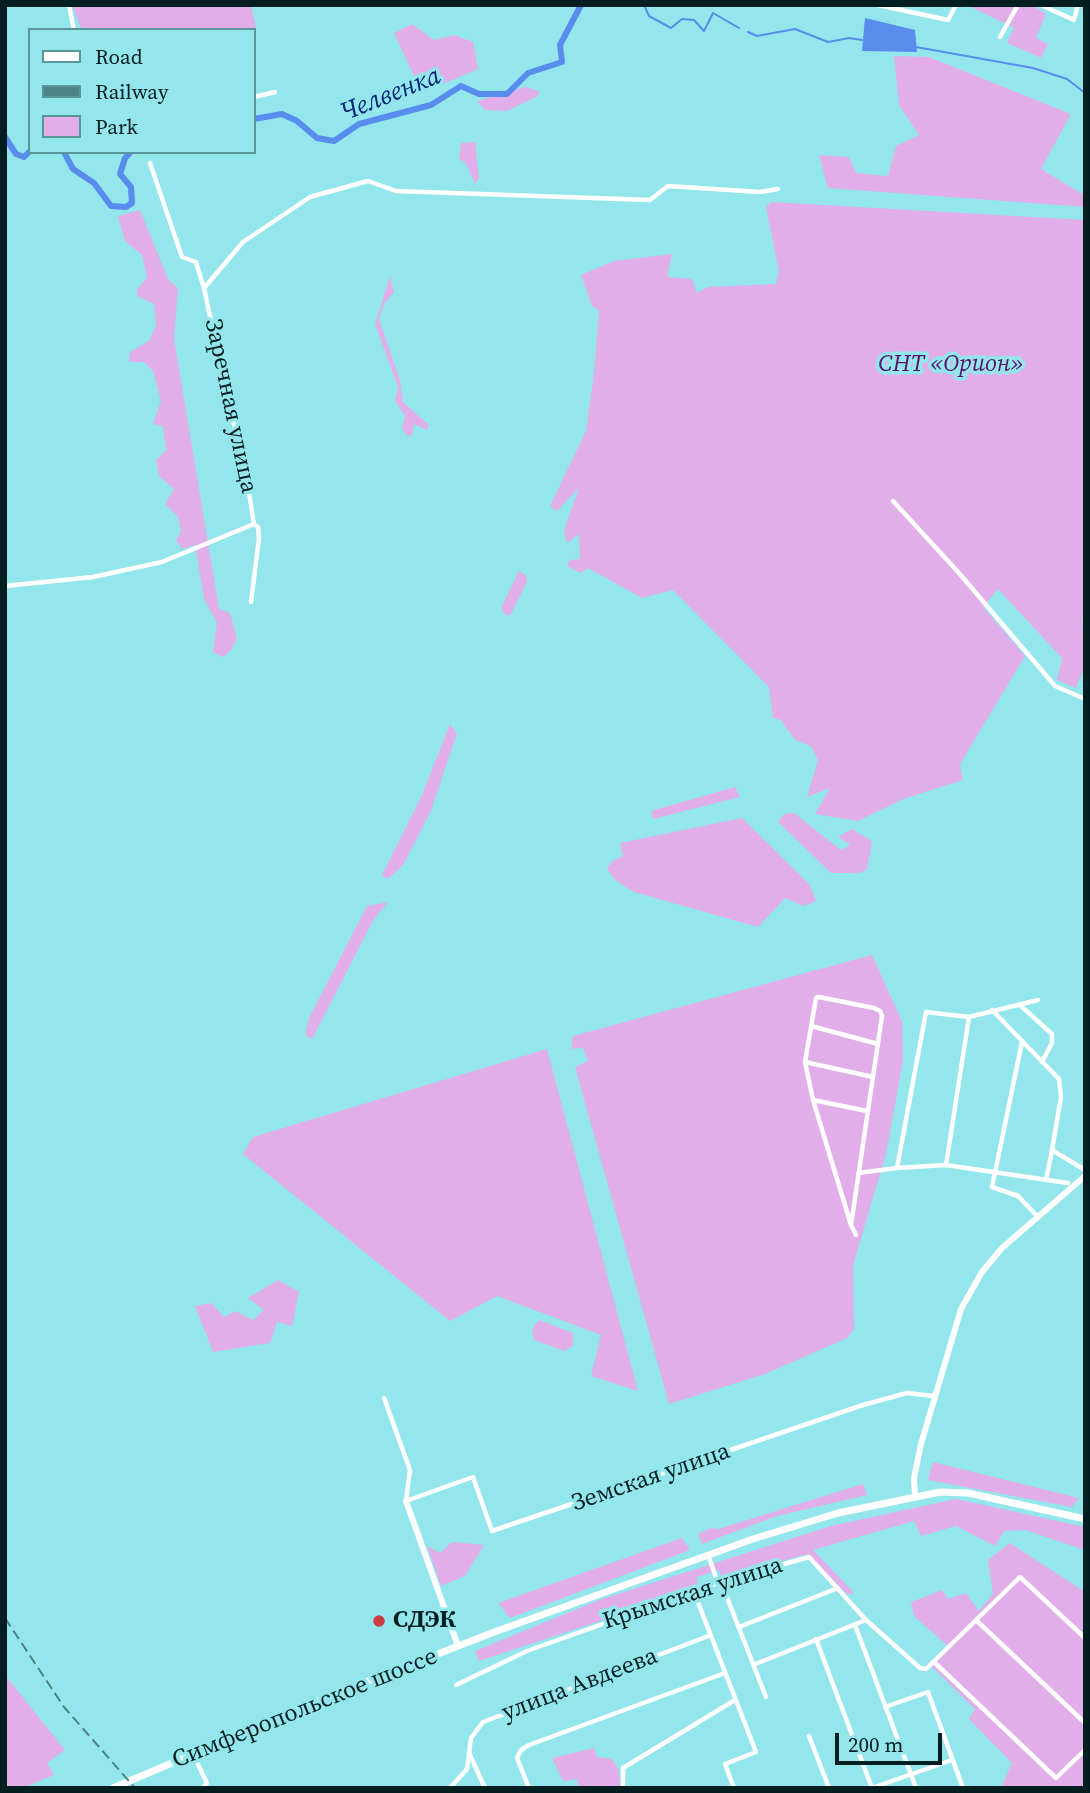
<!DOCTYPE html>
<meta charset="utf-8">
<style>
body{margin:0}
#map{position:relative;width:1090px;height:1793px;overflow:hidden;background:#93e6ec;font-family:"Source Serif 4",serif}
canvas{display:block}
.frame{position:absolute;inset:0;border:7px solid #031e20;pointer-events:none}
.legend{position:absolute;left:28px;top:28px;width:228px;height:126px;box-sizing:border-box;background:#93e6ec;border:2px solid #59969a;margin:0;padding:9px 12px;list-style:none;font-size:21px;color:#031e20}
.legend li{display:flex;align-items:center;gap:14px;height:35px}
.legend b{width:35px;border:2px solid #59969a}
.scale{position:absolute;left:835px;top:1733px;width:107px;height:32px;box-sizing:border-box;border:4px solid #031e20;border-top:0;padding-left:9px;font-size:21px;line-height:24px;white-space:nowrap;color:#031e20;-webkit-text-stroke:5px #93e6ec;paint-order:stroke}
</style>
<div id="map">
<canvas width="1090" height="1793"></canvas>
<div class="frame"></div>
<ul class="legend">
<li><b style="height:9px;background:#fff"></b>Road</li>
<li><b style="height:9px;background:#4c8387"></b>Railway</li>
<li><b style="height:19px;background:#e1aee9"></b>Park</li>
</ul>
<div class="scale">200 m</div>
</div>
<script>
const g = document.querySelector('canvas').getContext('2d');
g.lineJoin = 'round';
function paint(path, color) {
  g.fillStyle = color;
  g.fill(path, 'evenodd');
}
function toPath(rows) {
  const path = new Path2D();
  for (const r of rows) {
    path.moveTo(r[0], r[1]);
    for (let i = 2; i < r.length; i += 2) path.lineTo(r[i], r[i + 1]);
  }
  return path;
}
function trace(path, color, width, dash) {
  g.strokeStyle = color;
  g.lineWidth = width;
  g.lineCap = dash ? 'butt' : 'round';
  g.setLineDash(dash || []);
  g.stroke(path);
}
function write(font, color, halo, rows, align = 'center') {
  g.font = font + ' "Source Serif 4",serif';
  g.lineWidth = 7;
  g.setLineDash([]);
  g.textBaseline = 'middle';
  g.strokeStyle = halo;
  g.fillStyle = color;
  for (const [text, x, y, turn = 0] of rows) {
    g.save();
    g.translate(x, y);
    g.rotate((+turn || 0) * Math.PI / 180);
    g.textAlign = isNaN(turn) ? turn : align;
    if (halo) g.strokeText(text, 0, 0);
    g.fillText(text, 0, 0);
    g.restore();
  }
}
paint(toPath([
 [72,5,251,5,256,28,82,30],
 [967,5,1031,5,1046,14,1036,38,1048,44,1041,58,1007,43,1014,28],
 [412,24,434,40,454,35,473,42,478,69,422,93,394,33],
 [894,56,929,57,1071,114,1041,169,1084,195,1085,207,828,188,819,155,849,157,856,173,888,176,896,146,919,135,899,105],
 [525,87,539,91,538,96,507,111,485,110,477,101],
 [475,142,479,178,475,184,466,163,459,159,461,143],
 [771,202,1085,220,1085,614,1082,619,1085,665,1076,688,1057,680,1062,658,998,589,983,607,1025,656,960,764,963,780,903,799,858,821,815,814,830,788,807,797,818,760,811,746,795,740,781,720,773,718,769,687,673,590,642,598,588,568,581,573,567,566,570,560,580,559,579,534,567,543,564,530,579,488,557,511,550,506,586,431,594,373,599,310,592,306,581,275,614,261,672,254,667,277,692,279,697,293,708,287,776,284,779,272,766,207],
 [140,210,168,279,178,288,174,339,219,609,230,613,237,638,232,649,223,657,213,652,217,623,204,599,195,545,182,549,176,540,181,532,178,517,165,504,174,489,159,476,156,460,166,450,163,426,153,424,161,401,153,371,144,362,129,362,130,352,149,341,156,325,154,304,137,296,138,288,147,278,142,255,125,241,118,216],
 [390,276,394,292,384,304,379,319,400,380,403,402,429,425,427,430,414,424,412,436,406,435,402,428,405,416,395,401,398,387,375,324],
 [519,571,526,575,527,582,511,614,506,616,501,608],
 [450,724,457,734,430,813,403,865,389,878,385,878,382,875,422,795],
 [735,787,740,797,653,819,651,811],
 [794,813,841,850,851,845,838,837,852,829,872,841,867,869,860,873,831,873,778,822,784,814],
 [742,818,810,885,816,901,804,906,785,898,758,927,634,892,615,880,607,869,612,861,623,856,620,843],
 [388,902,374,919,312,1039,305,1035,309,1018,367,906],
 [872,955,902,1021,903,1061,886,1154,853,1265,854,1329,847,1338,765,1374,669,1404,575,1067,588,1061,583,1048,571,1049,573,1036],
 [547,1049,638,1391,591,1376,601,1335,497,1296,450,1321,243,1154,253,1137],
 [278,1280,299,1292,292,1326,277,1322,270,1343,213,1352,195,1306,211,1303,224,1317,235,1311,253,1320,264,1310,248,1298],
 [539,1320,573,1333,573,1345,564,1351,534,1340,532,1329],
 [933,1462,1079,1498,1072,1507,928,1480],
 [863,1484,867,1495,777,1516,702,1544,698,1534,711,1528,718,1529],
 [956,1499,1085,1527,1085,1550,1025,1530,1004,1531,995,1546,956,1526,921,1536,914,1521,813,1550,854,1593,847,1594,807,1554,722,1578,719,1570,697,1577,697,1589,479,1661,475,1651,599,1600,831,1526],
 [682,1538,690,1550,510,1618,498,1603],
 [452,1542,484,1545,465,1576,441,1586,427,1546,440,1553],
 [1010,1543,1085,1592,1085,1788,1001,1788,1012,1763,969,1719,975,1709,932,1667,950,1648,914,1616,911,1602,942,1590,948,1599,966,1593,979,1611,993,1594,988,1560],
 [5,1675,65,1750,47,1763,54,1775,22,1788,5,1788],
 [594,1748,597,1757,612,1759,619,1770,620,1788,579,1788,577,1779,563,1781,552,1758]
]), '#e1aee9');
paint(toPath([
 [865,18,915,30,917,52,862,51]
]), '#588ced');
trace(toPath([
 [608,5,616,5],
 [644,5,649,16,671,28,682,19,694,20,704,31,713,13,739,28],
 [748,32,757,36,795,29,828,42,849,38,862,40],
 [916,47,1033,68,1067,79,1085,93]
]), '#588ced', 2);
trace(toPath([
 [254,119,282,114,297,121,317,138,334,141,359,124,431,105,461,86,479,94,507,94,528,73,562,62,560,45,581,5],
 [5,137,16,154,24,157,30,151],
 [64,152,73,169,94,183,111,206,126,207,132,203,131,187,120,174,125,158,131,152]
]), '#588ced', 6);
trace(toPath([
 [69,5,74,30],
 [878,5,948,20,956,5],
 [1041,5,1074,20,1078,5],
 [1000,37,1018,5],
 [254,97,275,92],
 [205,287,243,242,310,197,368,181,396,191,650,200,668,186,760,192,778,189],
 [893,501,959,573,1055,686,1085,699],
 [5,586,93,577,162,562,254,524,243,455,230,411,204,288,196,262,182,257,150,163],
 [251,602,259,538,258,527,254,524],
 [1038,1000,969,1017,926,1012,897,1168,946,1165,1068,1183],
 [1021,1006,1052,1034,1052,1043,1042,1062],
 [992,1010,1059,1079,1061,1097,1052,1150,1085,1170],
 [811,1026,878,1044],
 [1022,1042,992,1187,1018,1196,1038,1217],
 [805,1062,873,1077],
 [813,1100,867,1111],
 [946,1165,969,1017],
 [858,1173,897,1168],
 [1046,1180,1052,1150],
 [851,1225,882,1016,880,1011,874,1008,819,997,816,998,805,1062,813,1100,851,1225,856,1235],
 [384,1398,410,1470,406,1501,473,1477,492,1531,863,1405,907,1393,933,1396],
 [708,1555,718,1583],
 [721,1582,766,1697],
 [694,1592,756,1752,725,1764,734,1788],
 [976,1620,1085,1723],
 [855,1625,916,1788],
 [739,1627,838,1588],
 [816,1639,872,1788],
 [934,1662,1056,1778,1085,1750],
 [753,1665,866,1620],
 [456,1685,527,1651,718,1583,809,1557,866,1620,920,1668,926,1669,1020,1577,1085,1638],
 [885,1707,928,1692,963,1788],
 [809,1736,829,1788],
 [469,1753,485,1788],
 [193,1754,207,1783,203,1788],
 [450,1788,467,1769,471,1738,483,1722,711,1635],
 [529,1788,517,1758,521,1750,529,1745,725,1673],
 [623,1788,623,1768,735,1700],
 [872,1788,952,1760]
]), '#fff', 4.5);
trace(toPath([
 [915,1495,914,1478,921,1444,961,1309,982,1272,1002,1248,1085,1176],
 [406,1501,458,1646]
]), '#fff', 6);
trace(toPath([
 [113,1788,332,1695,497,1631,753,1539,838,1513,940,1492,968,1493,1085,1519]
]), '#fff', 7);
trace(toPath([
 [5,1618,64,1707,135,1788]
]), '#4c8387', 2, [10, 5]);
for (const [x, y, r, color] of [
 [379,1621,7,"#cc3d45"]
]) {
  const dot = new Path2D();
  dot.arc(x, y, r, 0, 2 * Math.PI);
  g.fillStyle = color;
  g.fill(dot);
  trace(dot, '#93e6ec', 2.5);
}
write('italic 24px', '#5e1369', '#93e6ec', [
 ["СНТ «Орион»",951,365]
]);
write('24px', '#031e20', '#93e6ec', [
 ["Заречная улица",230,406,78],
 ["Земская улица",651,1478,-19],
 ["Крымская улица",693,1594,-18],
 ["улица Авдеева",580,1685,-21],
 ["Симферопольское шоссе",305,1709,-22]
]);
write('bold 24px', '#031e20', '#93e6ec', [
 ["СДЭК",393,1621]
], 'left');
write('italic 26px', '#002478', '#93e6ec', [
 ["Челвенка",391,95,-22]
]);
</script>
